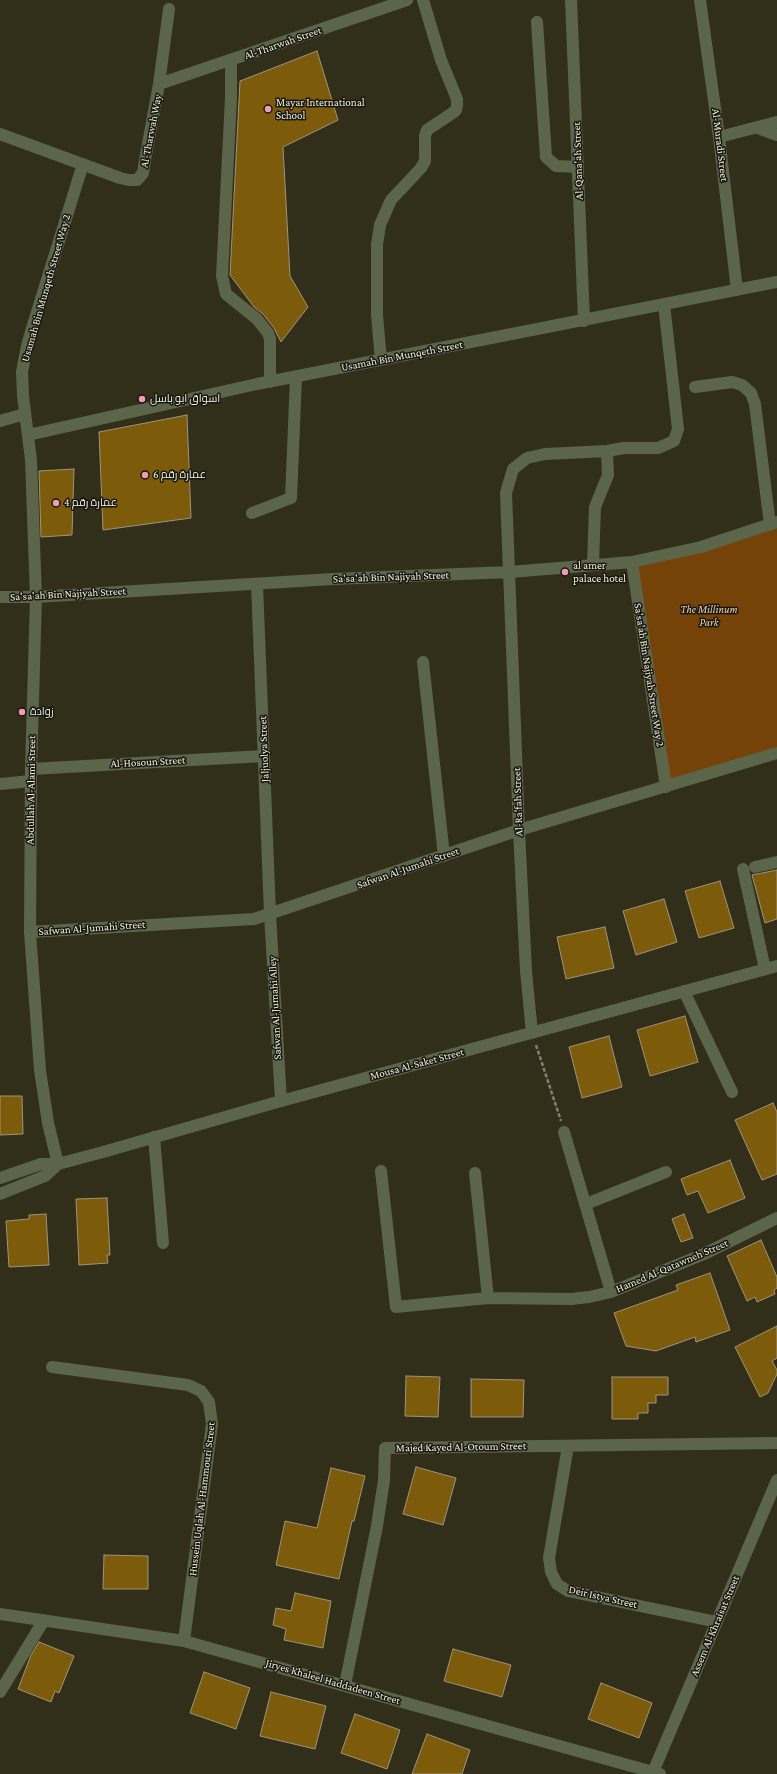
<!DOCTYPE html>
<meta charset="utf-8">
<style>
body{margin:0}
canvas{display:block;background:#312f1a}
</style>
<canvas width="777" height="1774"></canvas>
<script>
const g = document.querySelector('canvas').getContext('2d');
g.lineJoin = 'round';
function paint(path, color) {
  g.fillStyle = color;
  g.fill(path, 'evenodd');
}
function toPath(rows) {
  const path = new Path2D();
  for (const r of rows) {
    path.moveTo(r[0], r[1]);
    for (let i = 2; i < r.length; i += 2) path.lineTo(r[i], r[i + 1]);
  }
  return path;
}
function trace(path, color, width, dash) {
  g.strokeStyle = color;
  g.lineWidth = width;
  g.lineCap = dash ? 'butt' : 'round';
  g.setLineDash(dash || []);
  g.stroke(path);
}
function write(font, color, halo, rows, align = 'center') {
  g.font = font + ' "Crimson Pro",Cairo,serif';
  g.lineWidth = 3;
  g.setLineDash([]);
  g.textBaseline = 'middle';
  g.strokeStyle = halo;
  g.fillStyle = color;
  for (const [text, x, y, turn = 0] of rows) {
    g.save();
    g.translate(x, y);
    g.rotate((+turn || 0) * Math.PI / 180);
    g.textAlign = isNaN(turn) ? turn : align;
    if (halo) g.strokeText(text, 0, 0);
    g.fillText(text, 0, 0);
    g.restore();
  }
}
paint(toPath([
 [777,522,777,753,666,787,632,562]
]), '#754308');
const building = toPath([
 [317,51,338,120,283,147,290,276,308,307,281,342,274,328,263,314,254,307,230,275,240,81,317,51],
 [187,415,191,518,103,530,99,432,187,415],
 [74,469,72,535,41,537,39,471,74,469],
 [777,870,777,919,765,923,752,875,777,870],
 [720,881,734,928,699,938,685,891,720,881],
 [664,899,677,942,636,955,623,911,664,899],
 [605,927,614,968,566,979,557,937,605,927],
 [685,1016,698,1062,650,1076,637,1030,685,1016],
 [609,1036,622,1087,582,1098,569,1047,609,1036],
 [0,1096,22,1096,23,1134,0,1135,0,1096],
 [773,1103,777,1112,777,1174,762,1180,735,1120,773,1103],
 [730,1160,745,1198,708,1213,698,1191,687,1195,681,1179,730,1160],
 [107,1198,110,1255,107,1255,108,1263,79,1265,76,1199,107,1198],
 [46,1214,49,1265,9,1267,6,1221,29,1219,29,1215,46,1214],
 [684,1214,693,1238,681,1242,672,1219,684,1214],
 [761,1240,777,1277,777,1288,774,1290,775,1294,757,1302,755,1297,747,1301,727,1256,761,1240],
 [710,1273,730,1330,696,1342,695,1337,656,1351,626,1346,614,1313,678,1290,676,1285,710,1273],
 [777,1326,777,1358,772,1361,777,1370,777,1374,768,1393,760,1397,735,1347,777,1326],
 [406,1376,440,1377,438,1417,405,1416,406,1376],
 [612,1377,668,1377,668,1395,656,1395,656,1403,648,1403,648,1413,638,1413,638,1419,612,1419,612,1377],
 [471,1379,524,1380,523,1417,471,1417,471,1379],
 [416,1467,456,1478,443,1525,403,1514,416,1467],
 [331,1468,365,1476,354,1521,352,1521,339,1579,276,1565,285,1521,317,1528,331,1468],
 [104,1555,148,1556,148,1589,103,1589,104,1555],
 [295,1593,331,1601,323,1648,284,1640,286,1629,273,1625,276,1608,291,1611,295,1593],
 [39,1642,74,1656,59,1693,55,1691,51,1702,18,1689,31,1655,39,1642],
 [453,1649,511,1665,502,1697,444,1681,453,1649],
 [204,1672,250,1688,236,1729,190,1713,204,1672],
 [601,1683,652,1703,639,1738,588,1719,601,1683],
 [271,1692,326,1706,315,1749,260,1736,271,1692],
 [355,1714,400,1730,387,1769,341,1753,355,1714],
 [427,1734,470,1750,462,1774,412,1774,427,1734]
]);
paint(building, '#7c5c0b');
trace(building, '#9f937c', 1);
trace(toPath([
 [536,1045,561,1121]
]), '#82806e', 2.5, [4, 2]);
trace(toPath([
 [571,0,584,321],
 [700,0,719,137,737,290],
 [537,22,546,157,556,166,578,167],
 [231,61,231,98,222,276,226,294,257,319,268,333,270,339,270,382],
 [159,84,407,0],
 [758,128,777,135],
 [0,134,120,178,129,180,137,180,143,173,145,160,159,84,169,9],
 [719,137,777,122],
 [381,360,377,315,377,245,380,225,391,200,421,168,425,161,425,136,427,130,454,112,456,110,457,105,457,99,441,60,423,0],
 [695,387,732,382,742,385,751,393,755,404,770,525],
 [0,421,25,414],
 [28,435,257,384,777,282],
 [252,513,291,498,296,377],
 [632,562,666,787],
 [593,564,595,507,608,475,607,451],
 [257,584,270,914,281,1101],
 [0,597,36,597,333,579,510,572,632,562,701,547,777,522],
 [423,662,444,856],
 [31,769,264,756],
 [0,784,31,781],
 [755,867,777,862],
 [743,869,765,969],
 [30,932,254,919,519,830,777,753],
 [684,991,732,1092],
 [532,1033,526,971,519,830,506,493,513,469,527,458,545,454,607,451,624,448,658,448,674,441,678,429,664,304],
 [564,1132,611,1292],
 [154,1137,163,1243],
 [58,1164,48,1123,40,1070,30,932,31,769,36,597,31,460,23,396,22,372,27,346,32,328,83,164],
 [381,1171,396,1307,488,1298,571,1299,589,1297,611,1292,704,1254,777,1218],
 [475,1173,488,1298],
 [0,1178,41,1164,58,1164,103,1152,281,1101,777,966],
 [0,1194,45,1176,58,1164],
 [586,1204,666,1172],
 [52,1367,188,1385,201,1391,209,1402,212,1424,184,1641],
 [568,1446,549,1558,551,1572,557,1584,568,1591,717,1622],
 [0,1614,184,1641,660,1774],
 [345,1685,377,1526,384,1480,385,1448,777,1443],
 [0,1692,44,1620],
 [653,1772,777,1480]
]), '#5a654a', 12);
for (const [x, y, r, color] of [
 [268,109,4,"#f09ab6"],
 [142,399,4,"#f09ab6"],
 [145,475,4,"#f09ab6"],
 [56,503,4,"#f09ab6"],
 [565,572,4,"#f09ab6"],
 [22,712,4,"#f09ab6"]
]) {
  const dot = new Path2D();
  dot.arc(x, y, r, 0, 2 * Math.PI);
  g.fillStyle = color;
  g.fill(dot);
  trace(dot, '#18170d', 1.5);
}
write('11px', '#f1f0e3', '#18170d', [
 ["Al-Tharwah Street",283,43,-19],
 ["Al-Tharwah Way",151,131,-79],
 ["Al-Muradi Street",720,145,83],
 ["Al-Qana'ah Street",578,161,-92],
 ["Usamah Bin Munqeth Street Way 2",46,288,-74],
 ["Usamah Bin Munqeth Street",402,356,-11],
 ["Sa'sa'ah Bin Najiyah Street",391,577,-2],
 ["Sa'sa'ah Bin Najiyah Street",68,594,-3],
 ["Sa'sa'ah Bin Najiyah Street Way 2",649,675,81],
 ["Jaljuolya Street",264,749,-92],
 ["Al-Hosoun Street",148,762,-3],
 ["Abdullah Al-Alami Street",31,790,-89],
 ["Al-Ra'fah Street",518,802,-92],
 ["Safwan Al-Jumahi Street",408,868,-19],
 ["Safwan Al-Jumahi Street",92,928,-4],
 ["Safwan Al-Jumahi Alley",275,1008,-93],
 ["Mousa Al-Saket Street",417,1064,-15],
 ["Hamed Al-Qatawneh Street",672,1266,-23],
 ["Majed Kayed Al-Otoum Street",461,1447,-1],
 ["Hussein Uqlah Al-Hammouri Street",202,1499,-83],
 ["Deir Istya Street",603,1597,13],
 ["Assem Al-Khraisat Street",715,1626,-67],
 ["Jiryes Khaleel Haddadeen Street",333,1682,16]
]);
write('11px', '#f1f0e3', '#18170d', [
 ["Mayar International",276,103],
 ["School",276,116],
 ["اسواق ابو باسل",150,399],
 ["عمارة رقم 6",153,475],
 ["عمارة رقم 4",64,503],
 ["al amer",573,566],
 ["palace hotel",573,579],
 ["زوادة",30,712]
], 'left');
write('italic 11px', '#f6d6ba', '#18170d', [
 ["The Millinum",709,610],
 ["Park",709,623]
]);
</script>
